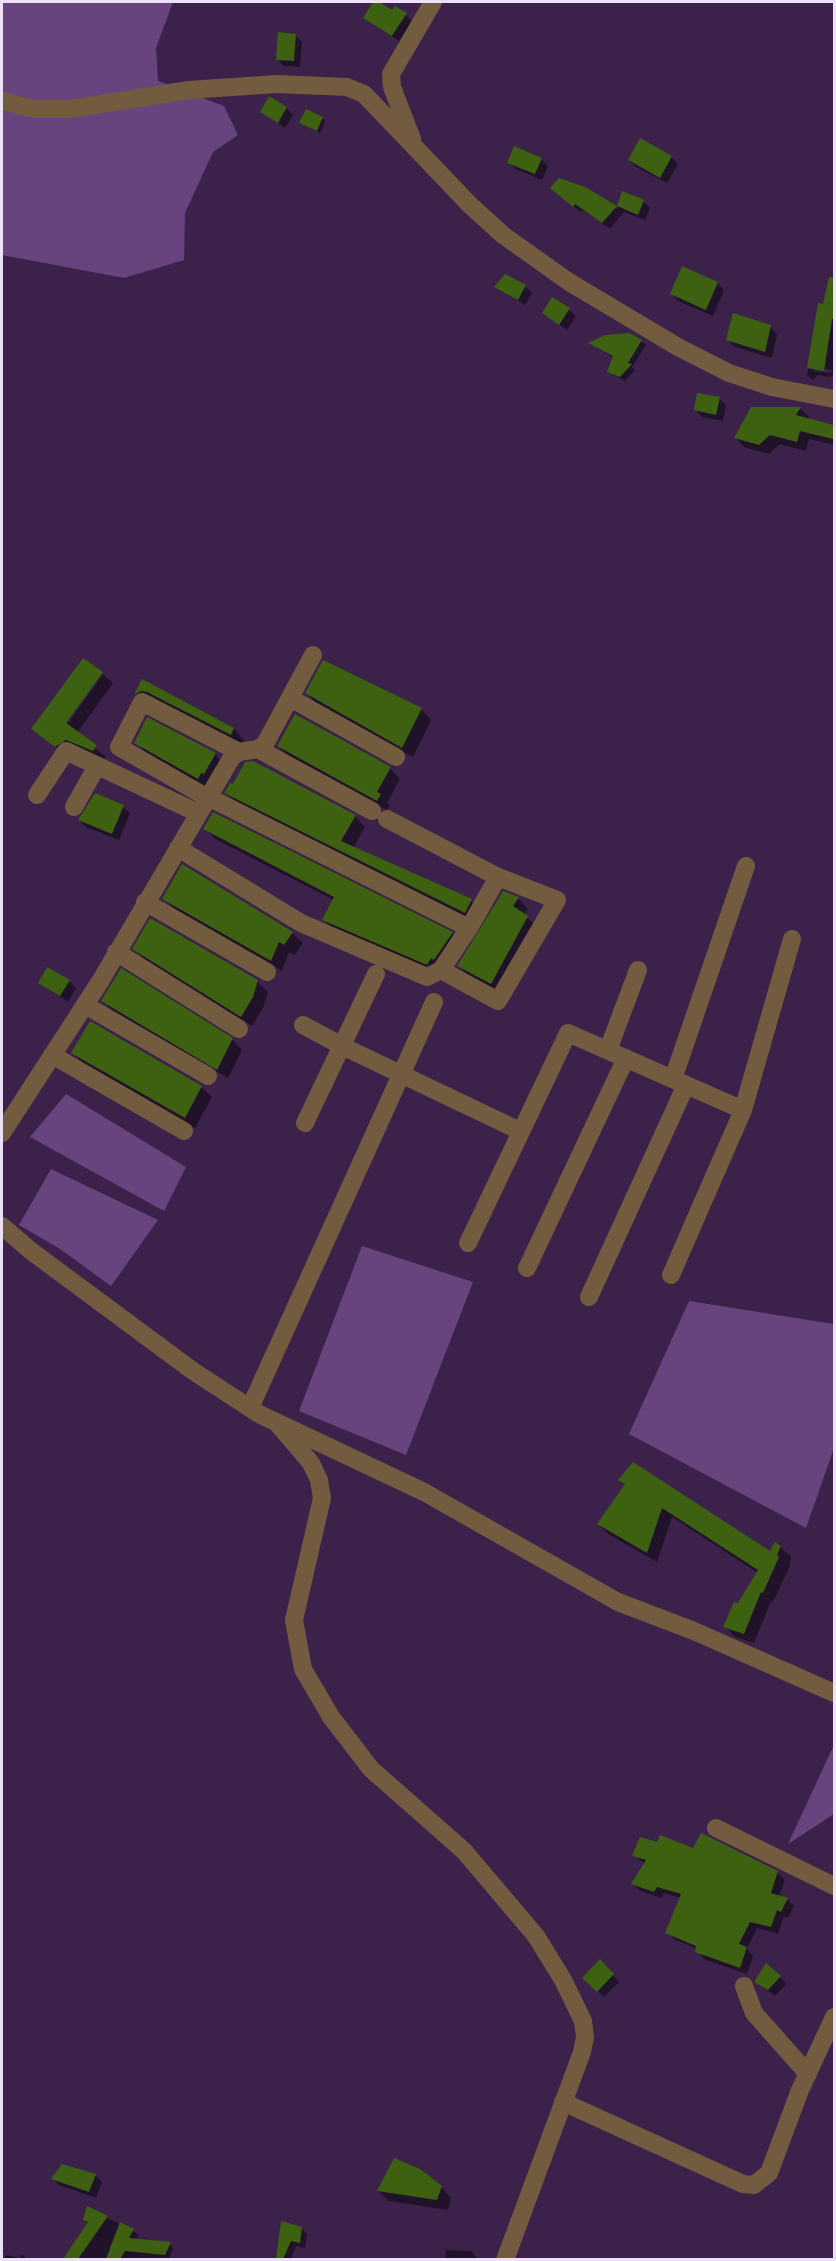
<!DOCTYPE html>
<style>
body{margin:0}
#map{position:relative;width:836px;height:2261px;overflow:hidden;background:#3c224b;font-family:Helvetica,sans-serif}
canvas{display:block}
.frame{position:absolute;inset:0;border:3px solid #efe0fa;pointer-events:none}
</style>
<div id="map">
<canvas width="836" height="2261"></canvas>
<div class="frame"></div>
</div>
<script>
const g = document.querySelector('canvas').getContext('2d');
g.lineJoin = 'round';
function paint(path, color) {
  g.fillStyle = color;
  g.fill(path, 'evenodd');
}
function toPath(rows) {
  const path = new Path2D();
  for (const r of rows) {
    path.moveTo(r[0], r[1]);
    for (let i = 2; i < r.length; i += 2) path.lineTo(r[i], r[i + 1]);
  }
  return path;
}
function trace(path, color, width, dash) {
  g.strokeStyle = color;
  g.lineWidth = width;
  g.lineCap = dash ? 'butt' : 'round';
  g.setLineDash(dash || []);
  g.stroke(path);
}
paint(toPath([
 [2,2,173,2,156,48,158,81,224,106,238,135,213,152,185,213,184,260,124,278,2,255],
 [66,1094,186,1167,164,1211,30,1137],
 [51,1169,158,1220,111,1286,60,1249,19,1225],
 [362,1246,473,1282,406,1455,299,1411],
 [689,1301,834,1324,834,1448,806,1528,629,1434],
 [834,1745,834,1814,788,1844]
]), '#68447e');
paint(toPath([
 [376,2,393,12,406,15,412,21,399,41,365,18],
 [295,35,302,42,300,67,284,66,277,59],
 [286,108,293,115,285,128,262,112],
 [322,118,325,121,320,133,301,123],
 [671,157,678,164,667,183,636,167,629,160],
 [541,159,548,166,542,180,516,169,509,163],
 [584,188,617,209,623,193,643,201,650,208,645,220,624,212,610,229,583,210,581,212,559,195],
 [834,274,834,374,830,377,818,375,813,380,807,375,819,304,824,305],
 [814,368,832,370,831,373,814,371],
 [717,283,724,290,713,316,678,301,672,294],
 [525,286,532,293,525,305,496,287],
 [569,310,576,316,567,330,543,313],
 [770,327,777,334,772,358,735,347,728,340],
 [641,341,646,345,632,367,635,370,625,381,609,372,614,358,591,343],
 [719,398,726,405,723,421,702,417,696,410],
 [800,408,809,417,807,419,834,426,834,445,809,439,806,451,780,444,769,454,744,447,736,438],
 [103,674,113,683,77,733,106,757,104,761,67,756,33,729,63,730],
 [143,681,234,729,244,740,242,744,145,704,136,695],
 [307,693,421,709,431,720,413,757,317,704],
 [136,742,215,754,225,764,209,789,146,753],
 [278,746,390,768,400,779,387,803,390,805,387,810,289,756],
 [253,763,355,816,365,827,353,848,471,901,482,911,475,923,236,803,226,792],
 [123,807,130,813,119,840,86,827,79,820],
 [205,828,452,934,462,944,437,974,334,930,324,920,334,900,215,839],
 [164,898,292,933,303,943,295,955,289,952,282,971,174,909],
 [518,898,528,909,524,915,538,927,501,993,469,976,459,966],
 [134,949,257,981,268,992,263,1008,252,1026,145,959],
 [69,981,76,988,68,1002,40,983],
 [103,1001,232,1039,242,1050,228,1078,113,1011],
 [73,1053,201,1087,212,1097,195,1128,83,1063],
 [620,1480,770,1553,780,1547,791,1557,789,1568,773,1602,771,1601,754,1643,735,1637,725,1626,758,1573,672,1517,657,1562,608,1534,598,1524,626,1486],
 [658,1844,694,1850,777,1872,785,1880,779,1896,787,1899,794,1906,788,1918,784,1916,778,1934,757,1928,747,1949,753,1956,747,1974,704,1959,697,1949,674,1939,667,1932,681,1898,664,1893,662,1898,640,1891,633,1884,646,1864,633,1855],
 [600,1961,619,1982,604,1997,591,1985],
 [780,1977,786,1984,775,1996,756,1982],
 [95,2175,102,2182,96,2198,59,2185,53,2179],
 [441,2187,451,2198,448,2210,389,2201,378,2191],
 [88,2209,133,2230,139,2236,136,2240,168,2243,173,2248,169,2260,73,2260,68,2255,88,2224,84,2220],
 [283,2223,301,2228,307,2234,305,2248,296,2246,291,2260,277,2260],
 [446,2250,471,2251,478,2260,445,2260],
 [6,2255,19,2258,23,2255,25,2257,24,2260,3,2260]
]), '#0007');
paint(toPath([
 [373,2,379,2,392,10,395,6,407,13,392,36,363,18],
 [278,32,296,34,294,61,276,60],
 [269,96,287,107,278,123,260,112],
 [306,109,323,117,317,131,299,123],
 [640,138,672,156,660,178,628,160],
 [514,146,542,158,535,174,507,163],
 [559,178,585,187,617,206,602,223,575,204,573,207,550,188],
 [622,191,644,200,638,215,617,206],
 [682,266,718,282,706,310,670,294],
 [505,274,526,285,518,300,494,287],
 [829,277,834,278,834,319,832,319,824,371,807,368,818,303,823,304],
 [552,297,570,308,559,325,542,313],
 [733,313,771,325,765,352,726,340],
 [629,333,642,340,628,363,632,364,620,377,607,372,613,356,588,343,605,335],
 [697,393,720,397,716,415,694,410],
 [751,407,801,407,796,415,834,425,833,439,800,431,797,442,770,435,759,445,734,438],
 [83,658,103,672,66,723,97,745,93,751,66,740,55,747,31,729],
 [323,660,422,708,402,748,305,693],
 [142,679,234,728,231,735,147,692,141,691,134,695],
 [295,714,391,767,377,792,381,794,377,801,277,746],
 [147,717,216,753,204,774,201,773,198,779,134,743],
 [253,761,356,815,341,841,472,899,465,913,224,793,230,783,233,784,245,762],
 [95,793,124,805,112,834,78,820],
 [213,812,453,932,434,960,431,958,427,965,322,920,334,897,203,829],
 [182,864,293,932,284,945,279,942,271,961,162,899],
 [503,891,519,897,513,906,528,916,491,984,457,966],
 [150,918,258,980,253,997,241,1017,132,949],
 [47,967,70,980,60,996,38,983],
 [121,968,233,1038,217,1070,101,1001],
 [90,1021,202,1086,185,1118,71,1053],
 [633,1462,770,1551,775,1542,781,1546,777,1555,779,1557,763,1593,761,1592,744,1634,723,1627,734,1602,738,1603,758,1570,662,1508,647,1553,597,1524,625,1484,618,1480],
 [701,1833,778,1871,771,1893,788,1898,781,1912,777,1910,771,1927,750,1922,739,1944,747,1947,740,1968,695,1952,696,1946,665,1933,681,1894,657,1887,654,1892,631,1884,646,1860,632,1856,640,1837,657,1842,660,1835,693,1848],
 [600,1959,614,1974,597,1992,582,1978],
 [766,1963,781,1976,768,1990,754,1982],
 [394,2158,420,2169,442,2186,437,2200,377,2191],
 [62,2164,96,2174,89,2192,51,2179],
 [87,2206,108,2216,78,2259,63,2259,88,2222,83,2220],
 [281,2221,302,2227,300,2243,291,2241,283,2259,276,2259],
 [120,2222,134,2229,129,2238,171,2242,165,2255,125,2251,120,2259,106,2259]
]), '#3d6111');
trace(toPath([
 [2,101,34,109,70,109,189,90,277,84,347,87,364,94,470,205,503,235,569,282,678,347,729,373,772,387,834,399],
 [412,139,392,87,391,74,433,2],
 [290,698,396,757],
 [258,749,372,811],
 [201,794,119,747,142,702,239,752],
 [37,795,66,751,198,813],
 [74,807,97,766],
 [387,819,498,877,469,928],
 [178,848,301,923,427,977,441,970,469,928,208,797],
 [145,902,267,972],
 [116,952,239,1029],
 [441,970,498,1001,557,900,498,877],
 [85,1005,208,1076],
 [303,1025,342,1046,520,1131],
 [608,1050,638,970],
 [52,1055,184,1131],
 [673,1079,746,866],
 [305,1123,376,974],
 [2,1133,101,980,232,757,239,752,258,749,265,744,313,655],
 [2,1226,31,1251,193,1371,259,1414,424,1492,618,1602,694,1631,834,1693],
 [468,1243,568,1033,743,1110],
 [527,1268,626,1058],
 [671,1275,743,1110,792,939],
 [589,1297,686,1085],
 [250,1408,434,1002],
 [276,1422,311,1463,319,1480,322,1498,294,1620,303,1669,331,1717,371,1769,464,1851,536,1936,563,1980,583,2021,585,2037,582,2052,505,2260],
 [716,1828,834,1886],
 [744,1986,754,2013,808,2074],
 [563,2102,743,2184,754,2185,769,2173,800,2090,834,2017]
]), '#725b3f', 18);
</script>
